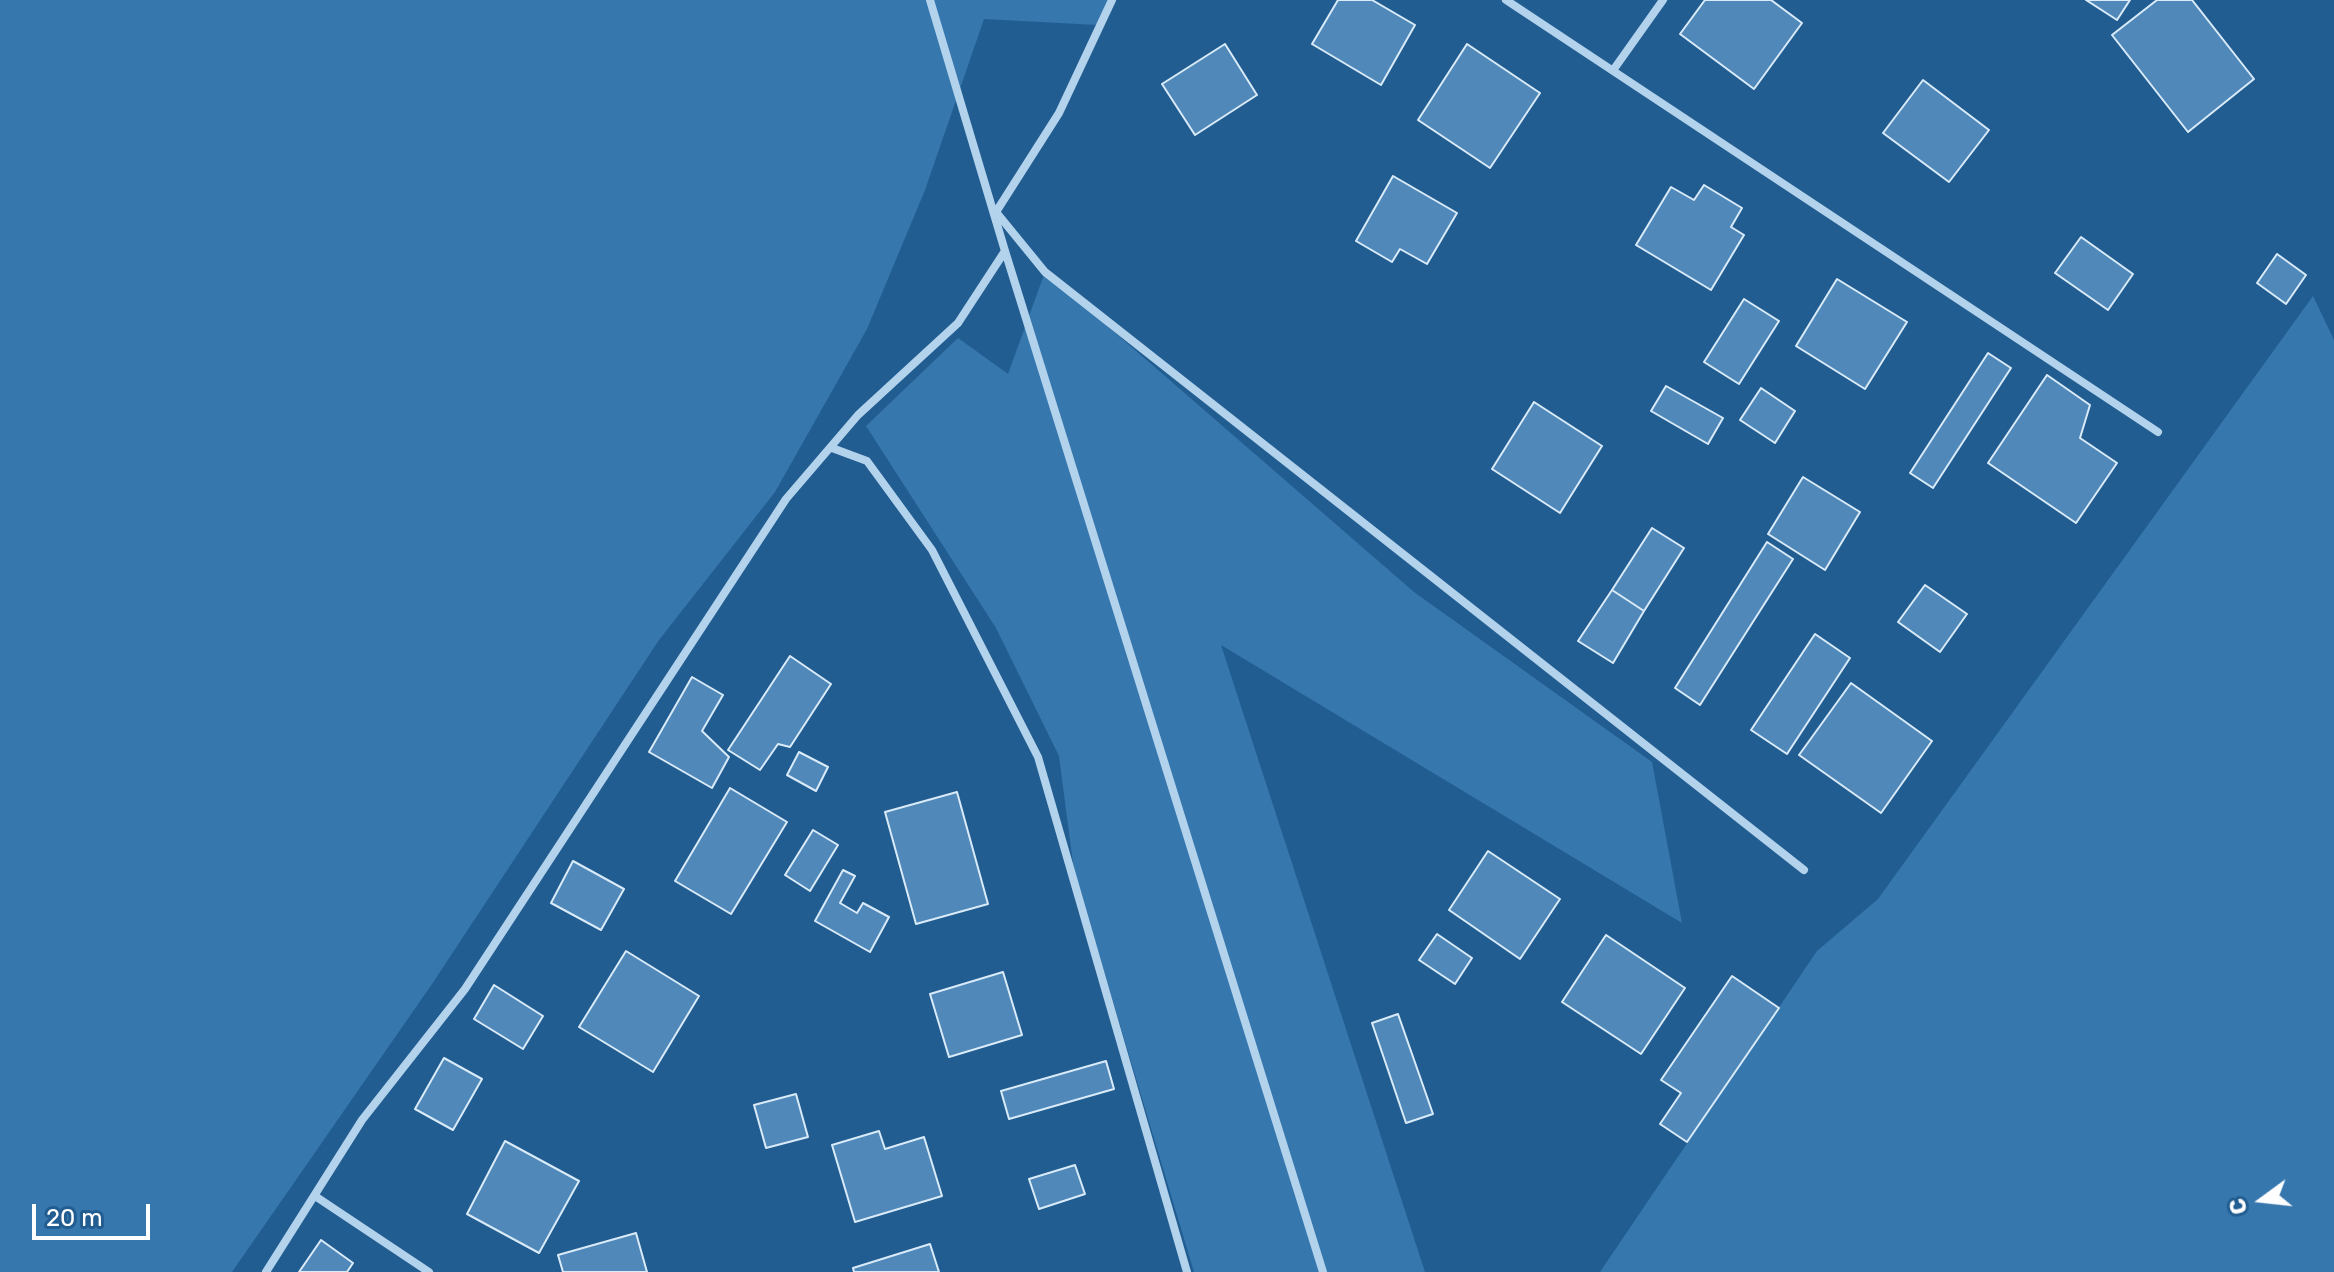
<!DOCTYPE html>
<meta charset="utf-8">
<style>
body{margin:0}
#map{position:relative;width:2334px;height:1272px;overflow:hidden;background:#225d91;font-family:Rubik,sans-serif}
canvas{display:block}
.north{position:absolute;left:2222px;top:1160px;width:80px;height:80px;-webkit-text-stroke:6px #225d91;paint-order:stroke;rotate:255deg;font-size:22px;font-weight:700;line-height:32px;text-align:center;color:#fff}
.north::after{content:'';display:block;margin:auto;width:28px;height:36px;background:#fff;clip-path:polygon(50% 0,100% 100%,50% 72%,0 100%)}
.scale{position:absolute;left:32px;top:1204px;width:118px;height:36px;box-sizing:border-box;border:4px solid #fff;border-top:0;padding-left:10px;font-size:24px;line-height:28px;white-space:nowrap;color:#fff;-webkit-text-stroke:6px #225d91;paint-order:stroke}
</style>
<div id="map">
<canvas width="2334" height="1272"></canvas>
<div class="north">С</div>
<div class="scale">20 m</div>
</div>
<script>
const g = document.querySelector('canvas').getContext('2d');
g.lineJoin = 'round';
function paint(path, color) {
  g.fillStyle = color;
  g.fill(path, 'evenodd');
}
function toPath(rows) {
  const path = new Path2D();
  for (const r of rows) {
    path.moveTo(r[0], r[1]);
    for (let i = 2; i < r.length; i += 2) path.lineTo(r[i], r[i + 1]);
  }
  return path;
}
function trace(path, color, width, dash) {
  g.strokeStyle = color;
  g.lineWidth = width;
  g.lineCap = dash ? 'butt' : 'round';
  g.setLineDash(dash || []);
  g.stroke(path);
}
paint(toPath([
 [0,0,1112,0,1097,25,984,19,925,190,867,329,775,492,659,640,432,984,232,1272,0,1272],
 [1045,272,1414,592,1652,762,1682,923,1221,645,1425,1272,1194,1272,1074,871,1059,756,996,628,866,426,958,338,1008,374],
 [2313,296,2334,340,2334,1272,1600,1272,1817,951,1878,899]
]), '#3677ae');
const building = toPath([
 [1338,0,1372,0,1415,25,1381,85,1312,44,1338,0],
 [1705,0,1771,0,1802,23,1754,89,1680,34,1705,0],
 [2086,0,2130,0,2117,20,2086,0],
 [2157,0,2192,0,2254,79,2188,132,2112,35,2157,0],
 [1225,44,1257,95,1195,135,1162,84,1225,44],
 [1467,44,1540,93,1490,168,1418,120,1467,44],
 [1923,80,1989,130,1949,182,1883,133,1923,80],
 [1393,176,1457,213,1427,264,1400,249,1392,262,1356,241,1393,176],
 [1704,185,1742,208,1731,227,1744,235,1711,290,1636,245,1671,187,1694,200,1704,185],
 [2081,237,2133,274,2108,310,2055,273,2081,237],
 [2277,254,2306,275,2286,304,2257,283,2277,254],
 [1837,279,1907,322,1865,389,1796,346,1837,279],
 [1744,299,1779,321,1739,384,1704,362,1744,299],
 [1988,353,2011,368,1933,488,1910,473,1988,353],
 [2047,375,2090,405,2080,438,2117,463,2076,523,1988,463,2047,375],
 [1666,386,1723,418,1708,444,1651,411,1666,386],
 [1761,388,1795,411,1775,443,1740,420,1761,388],
 [1534,402,1602,446,1560,513,1492,469,1534,402],
 [1803,477,1860,512,1825,570,1768,534,1803,477],
 [1652,528,1684,548,1644,611,1612,590,1652,528],
 [1767,542,1793,559,1700,705,1675,688,1767,542],
 [1925,585,1967,614,1940,652,1898,622,1925,585],
 [1612,590,1644,611,1613,663,1578,641,1612,590],
 [1815,634,1850,658,1787,754,1751,730,1815,634],
 [790,656,831,684,790,747,778,744,760,770,728,750,790,656],
 [692,677,723,695,702,731,729,757,712,788,649,752,692,677],
 [1851,683,1932,741,1881,813,1799,755,1851,683],
 [799,752,828,767,816,791,787,775,799,752],
 [730,788,787,822,731,914,675,881,730,788],
 [957,792,988,904,916,924,885,812,957,792],
 [813,830,838,845,810,891,785,875,813,830],
 [1488,851,1560,899,1520,959,1449,910,1488,851],
 [573,861,624,889,601,930,551,903,573,861],
 [843,870,855,876,840,903,857,913,863,903,889,917,870,952,815,921,843,870],
 [1437,934,1472,958,1455,984,1419,960,1437,934],
 [1606,935,1685,988,1641,1054,1562,1002,1606,935],
 [626,951,699,996,653,1072,579,1027,626,951],
 [1003,972,1022,1035,949,1057,930,994,1003,972],
 [1732,976,1779,1008,1687,1142,1660,1124,1681,1093,1661,1080,1732,976],
 [494,985,543,1016,523,1049,474,1019,494,985],
 [1398,1014,1433,1114,1406,1123,1372,1023,1398,1014],
 [444,1058,482,1079,453,1130,415,1109,444,1058],
 [1106,1061,1114,1089,1009,1119,1001,1091,1106,1061],
 [796,1094,808,1137,766,1148,754,1105,796,1094],
 [879,1131,885,1149,924,1137,942,1196,855,1222,832,1145,879,1131],
 [505,1141,579,1181,539,1253,467,1214,505,1141],
 [1075,1165,1085,1194,1039,1209,1029,1179,1075,1165],
 [636,1233,647,1272,563,1272,558,1255,636,1233],
 [321,1240,353,1263,347,1272,299,1272,321,1240],
 [930,1244,939,1272,854,1272,853,1268,930,1244]
]);
paint(building, '#4f88b9');
trace(building, '#d9ebf9', 2);
trace(toPath([
 [930,0,1005,251,1323,1272],
 [1112,0,1059,113,996,212,1045,272,1804,870],
 [1506,0,2158,432],
 [1614,69,1663,0],
 [832,448,867,461,932,550,1038,757,1187,1272],
 [315,1196,429,1272],
 [266,1272,362,1120,465,989,786,499,858,415,958,323,1005,251]
]), '#b3d3ed', 8);
</script>
